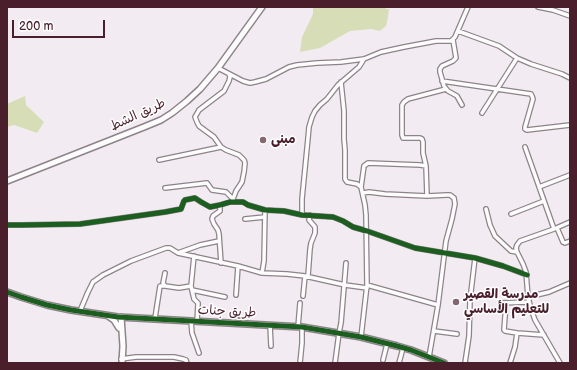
<!DOCTYPE html>
<meta charset="utf-8">
<style>
body{margin:0}
#map{position:relative;width:577px;height:370px;overflow:hidden;background:#f2ecf2;font-family:"Balsamiq Sans",sans-serif}
canvas{display:block}
.frame{position:absolute;inset:0;border:8px solid #4a1f2b;pointer-events:none}
.scale{position:absolute;left:12px;top:20px;width:93px;height:18px;box-sizing:border-box;border:2px solid #4a1f2b;border-top:0;padding-left:5px;font-size:12px;line-height:14px;white-space:nowrap;color:#4a1f2b;-webkit-text-stroke:3px #fff;paint-order:stroke}
</style>
<div id="map">
<canvas width="577" height="370"></canvas>
<div class="frame"></div>
<div class="scale">200 m</div>
</div>
<script>
const g = document.querySelector('canvas').getContext('2d');
g.lineJoin = 'round';
function paint(path, color) {
  g.fillStyle = color;
  g.fill(path, 'evenodd');
}
function toPath(rows) {
  const path = new Path2D();
  for (const r of rows) {
    path.moveTo(r[0], r[1]);
    for (let i = 2; i < r.length; i += 2) path.lineTo(r[i], r[i + 1]);
  }
  return path;
}
function trace(path, color, width, dash) {
  g.strokeStyle = color;
  g.lineWidth = width;
  g.lineCap = dash ? 'butt' : 'round';
  g.setLineDash(dash || []);
  g.stroke(path);
}
function write(font, color, halo, rows, align = 'center') {
  g.font = font + ' "Balsamiq Sans","Playpen Sans Arabic",sans-serif';
  g.lineWidth = 3;
  g.setLineDash([]);
  g.textBaseline = 'middle';
  g.strokeStyle = halo;
  g.fillStyle = color;
  for (const [text, x, y, turn = 0] of rows) {
    g.save();
    g.translate(x, y);
    g.rotate((+turn || 0) * Math.PI / 180);
    g.textAlign = isNaN(turn) ? turn : align;
    if (halo) g.strokeText(text, 0, 0);
    g.fillText(text, 0, 0);
    g.restore();
  }
}
paint(toPath([
 [313,7,385,7,386,9,389,9,388,17,386,26,380,31,371,29,350,31,320,48,300,52,302,37,313,14],
 [25,96,26,105,44,122,37,133,14,125,7,127,7,104]
]), '#d7deb7');
const street = toPath([
 [538,7,553,10,570,16],
 [458,31,499,46,517,58,531,64,562,74,570,78],
 [453,40,456,58,453,61,442,66,440,69,440,72,444,86,448,91,457,96,462,105],
 [218,68,243,81,250,83,255,82,266,79,289,67,297,65,317,63,341,62,364,59,381,52,404,47,436,41,451,41,455,37,468,7],
 [229,74,230,77,229,81,224,91,199,110,195,117,197,122,199,126,214,137,221,147,226,150,239,155,244,160,245,163,244,172,242,182,236,191,232,202],
 [442,81,531,94,532,96,533,99,525,127,525,129,527,130,570,125],
 [341,82,344,111,344,139,345,150,345,179,347,182,357,184,361,187,365,205,366,215,367,285,361,337],
 [482,113,517,58],
 [525,147,554,229],
 [159,160,221,147],
 [426,166,423,153,423,142,422,139,420,138,403,138,402,135,402,105,404,102,408,99,446,89],
 [361,187,364,166,368,163,420,165,426,166,427,196],
 [539,187,570,175],
 [165,188,207,183,212,190,226,192,233,199],
 [363,193,369,192,385,194,427,196,447,195,450,195,454,198,455,204,452,219,446,241,438,305,429,357],
 [220,205,220,211,213,216,212,219,214,224,218,230,219,234,221,263],
 [486,209,490,225,495,236,511,251,517,252],
 [511,214,544,201],
 [302,215,302,199,308,138,309,127,312,117,315,111,320,105,327,99,338,85,359,67,364,59],
 [245,219,265,217],
 [7,225,21,225,80,224,165,212,181,209,184,201,185,200,195,198,201,202,210,207,220,205,230,202,243,202,248,205,265,210,284,211,302,215,333,217,343,221,353,227,367,231,415,248,475,258,503,266,527,275],
 [557,228,563,242,565,243,570,241],
 [178,253,200,245,219,241],
 [194,256,191,286,194,299,198,303,198,304,197,321],
 [165,273,163,283,165,286,179,288,191,286],
 [262,273,264,261,265,210],
 [308,276,310,249,311,243,315,233,315,227,309,220,310,215],
 [367,285,438,305],
 [192,290,225,297],
 [236,295,238,266],
 [303,296,305,276],
 [528,297,549,292,570,283],
 [500,303,529,302],
 [506,303,504,330,505,331,517,333],
 [80,311,88,292,93,282,103,275,131,261,166,248,170,248,178,253,238,266,262,273,287,274,305,276,345,285,367,288],
 [155,318,160,286,165,286],
 [191,321,192,333,199,353],
 [270,325,271,346],
 [298,327,300,303],
 [434,331,457,334],
 [121,359,136,357,174,357,183,359,186,360,187,363],
 [383,360,387,344],
 [300,363,302,343,302,327],
 [335,363,339,333,341,323,346,263],
 [399,363,403,348],
 [465,363,469,336,470,300,475,258],
 [510,363,515,347,517,333,544,335],
 [560,363,535,320,531,309,528,297,526,272,523,264,517,252,516,248,517,245,520,241,554,229,570,222]
]);
const secondary = toPath([
 [7,181,144,127,161,120,172,113,187,101,200,89,218,68,262,7],
 [7,292,21,297,47,305,71,310,118,317,302,327,361,337,397,346,411,350,444,363],
 [108,316,114,320,119,328],
 [121,317,123,346,122,363]
]);
trace(street, '#8e8388', 6);
trace(secondary, '#8e8388', 8);
trace(street, '#fdfcfd', 3.5);
trace(secondary, '#fdfcfd', 5);
trace(toPath([
 [7,225,21,225,80,224,165,212,181,209,184,201,185,200,195,198,201,202,210,207,220,205,230,202,243,202,248,205,265,210,284,211,302,215,333,217,343,221,353,227,367,231,415,248,475,258,503,266,527,275],
 [7,292,21,297,47,305,71,310,118,317,302,327,361,337,397,346,411,350,444,363]
]), '#1b5e20', 5);
for (const [x, y, r, color] of [
 [263,140,4,"#856771"],
 [456,302,4,"#856771"]
]) {
  const dot = new Path2D();
  dot.arc(x, y, r, 0, 2 * Math.PI);
  g.fillStyle = color;
  g.fill(dot);
  trace(dot, '#fff', 1.5);
}
write('13px', '#4a1f2b', '#fff', [
 ["طريق الشط",138,115,-25],
 ["طريق جنات",227,312,3]
]);
write('bold 13px', '#4a1f2b', '#fff', [
 ["مبنى",271,140],
 ["مدرسة القصير",464,295],
 ["للتعليم الأساسي",464,310]
], 'left');
</script>
